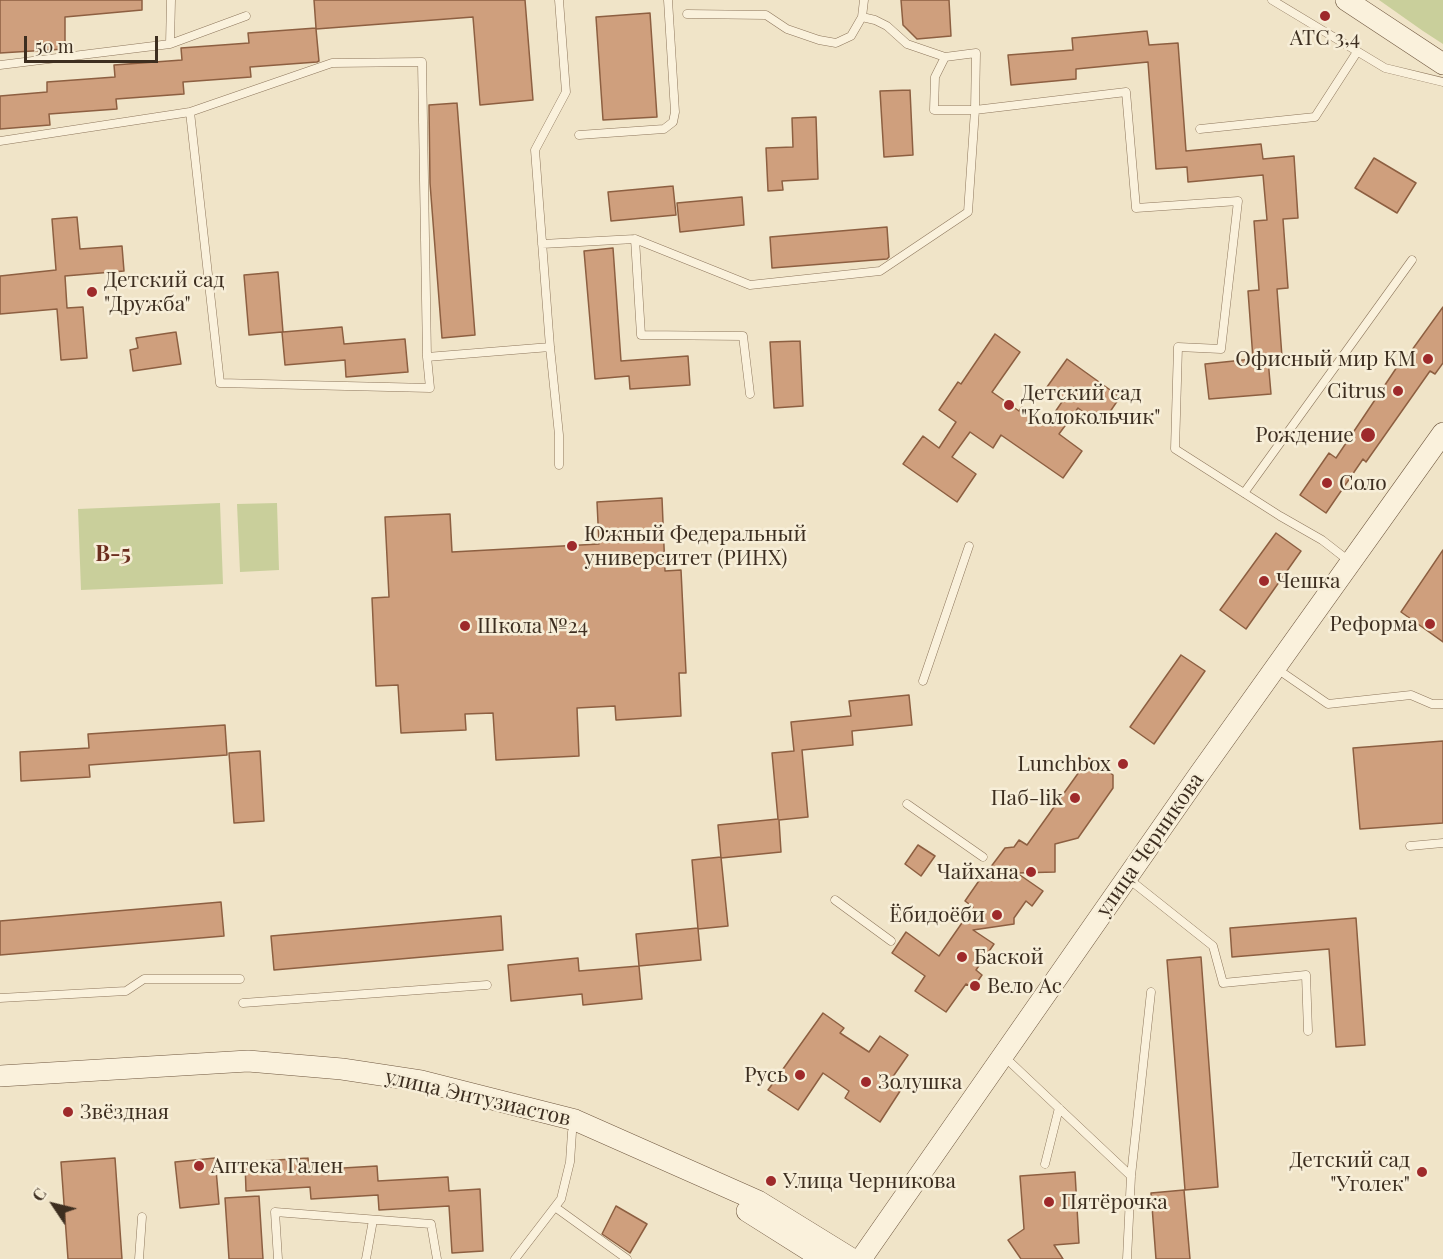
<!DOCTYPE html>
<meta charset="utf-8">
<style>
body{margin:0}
#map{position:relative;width:1443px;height:1259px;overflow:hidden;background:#f0e4c8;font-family:"Playfair Display",serif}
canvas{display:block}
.north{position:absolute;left:24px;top:1175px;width:60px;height:60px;-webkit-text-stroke:4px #f7eed8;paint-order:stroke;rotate:305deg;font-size:16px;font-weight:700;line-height:24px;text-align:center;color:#3d2e20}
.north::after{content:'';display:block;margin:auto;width:21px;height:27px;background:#3d2e20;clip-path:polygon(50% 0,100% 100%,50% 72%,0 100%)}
.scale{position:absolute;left:24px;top:36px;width:134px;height:27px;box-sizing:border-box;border:3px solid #3d2e20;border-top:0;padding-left:8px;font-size:18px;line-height:21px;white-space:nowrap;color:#3d2e20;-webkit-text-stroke:4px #f7eed8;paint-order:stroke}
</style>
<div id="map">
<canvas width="1443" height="1259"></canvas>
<div class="north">С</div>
<div class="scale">50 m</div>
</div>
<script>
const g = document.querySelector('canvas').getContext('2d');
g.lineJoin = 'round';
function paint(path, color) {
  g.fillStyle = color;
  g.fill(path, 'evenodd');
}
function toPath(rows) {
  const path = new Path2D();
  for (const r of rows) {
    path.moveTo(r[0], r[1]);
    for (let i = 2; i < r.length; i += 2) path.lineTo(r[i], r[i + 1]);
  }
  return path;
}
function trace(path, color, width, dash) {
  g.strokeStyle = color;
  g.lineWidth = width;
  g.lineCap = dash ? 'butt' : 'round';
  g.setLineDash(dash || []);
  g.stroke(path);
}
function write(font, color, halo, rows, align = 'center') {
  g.font = font + ' "Playfair Display",serif';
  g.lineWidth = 5;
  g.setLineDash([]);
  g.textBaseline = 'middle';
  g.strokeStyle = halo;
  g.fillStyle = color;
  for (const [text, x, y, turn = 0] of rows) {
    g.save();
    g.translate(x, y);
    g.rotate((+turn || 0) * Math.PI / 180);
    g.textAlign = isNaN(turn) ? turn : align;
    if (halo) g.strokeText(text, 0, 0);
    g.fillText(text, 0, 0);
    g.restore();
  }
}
paint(toPath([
 [1379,0,1443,0,1443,44,1423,31],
 [220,503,223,584,81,590,78,509],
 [277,503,279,570,240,572,237,504]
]), '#c9cf9b');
const building = toPath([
 [0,0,142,0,142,10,65,17,65,49,0,53,0,0],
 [314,0,525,0,533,100,480,105,473,17,316,29,319,61,317,62,250,67,251,77,183,82,184,94,116,99,117,109,49,114,50,125,0,129,0,96,47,92,47,82,115,77,114,65,182,60,181,48,249,43,248,33,316,28,314,0],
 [901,0,949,0,951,36,917,39,903,25,901,0],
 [650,13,657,117,603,120,596,17,650,13],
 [1147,31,1149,45,1178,43,1186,151,1261,144,1263,159,1294,156,1298,218,1283,219,1288,288,1277,289,1282,357,1268,359,1271,394,1209,399,1205,364,1253,359,1248,291,1259,290,1254,221,1267,220,1263,175,1188,182,1187,167,1156,169,1148,62,1076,69,1076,79,1011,85,1008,55,1073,50,1072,38,1147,31],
 [910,90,913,155,884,157,880,91,910,90],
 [457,103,475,335,442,338,430,183,429,105,457,103],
 [816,117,818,179,782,181,783,190,768,191,766,148,793,147,792,118,816,117],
 [1374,158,1416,183,1397,213,1355,188,1374,158],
 [673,186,676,215,611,221,608,192,673,186],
 [742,197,744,225,680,232,677,203,742,197],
 [77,217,80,249,122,246,124,271,65,276,67,308,83,307,87,358,61,360,57,309,0,314,0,276,56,270,52,219,77,217],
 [887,227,889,257,887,259,772,268,770,237,887,227],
 [613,248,621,361,688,356,690,385,630,389,629,376,595,379,584,251,613,248],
 [278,272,283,332,342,327,344,344,405,339,408,372,346,377,345,360,285,365,282,332,249,335,244,275,278,272],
 [1443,307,1443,363,1435,374,1430,371,1366,462,1363,459,1326,513,1300,495,1329,453,1336,458,1397,367,1399,368,1443,307],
 [176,332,181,364,133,371,130,350,138,348,136,338,176,332],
 [995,334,1020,352,992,392,1019,411,1022,407,1046,425,1064,399,1047,387,1067,359,1120,397,1101,425,1078,408,1059,434,1082,451,1063,478,1001,435,993,448,970,432,952,457,976,474,957,502,903,464,923,436,939,448,956,422,939,410,958,382,961,384,995,334],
 [800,341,803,406,774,408,770,342,800,341],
 [662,498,665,571,681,570,686,673,679,673,681,716,616,720,615,706,577,708,579,756,496,760,493,713,465,714,466,730,401,733,398,685,376,686,372,598,389,597,385,517,450,514,452,552,599,544,597,502,662,498],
 [1276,533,1301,551,1246,629,1220,610,1276,533],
 [1443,550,1443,642,1401,612,1443,550],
 [1181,655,1205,671,1154,744,1130,727,1181,655],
 [909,695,912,725,852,731,853,745,802,750,808,817,779,820,781,852,721,858,718,825,778,819,772,753,794,751,791,722,851,716,849,701,909,695],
 [225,725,227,755,89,765,90,777,21,781,20,752,89,748,88,734,225,725],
 [1443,741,1443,823,1360,829,1353,748,1443,741],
 [260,751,264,821,234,823,229,753,260,751],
 [1089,758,1113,775,1113,788,1078,838,1055,844,1055,872,1017,873,1043,891,1032,906,1026,901,1014,918,1014,924,973,930,994,944,976,970,982,975,973,988,966,984,946,1012,915,991,925,976,892,953,906,932,939,956,973,907,965,901,983,875,984,876,1005,848,1014,847,1019,840,1027,845,1089,758],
 [918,845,935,856,921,876,905,864,918,845],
 [721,857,728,926,698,929,692,860,721,857],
 [221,902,224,936,0,955,0,921,221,902],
 [501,916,503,950,274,970,271,936,501,916],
 [1356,918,1365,1045,1336,1047,1329,949,1232,957,1230,928,1356,918],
 [698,928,701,960,639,966,636,934,698,928],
 [1201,957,1218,1187,1185,1190,1167,960,1201,957],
 [578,958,579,971,639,966,642,999,583,1005,582,994,511,1001,508,965,578,958],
 [823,1013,844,1028,840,1033,869,1052,880,1036,908,1055,892,1078,904,1085,880,1122,845,1098,849,1091,823,1073,798,1110,768,1090,823,1013],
 [115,1158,122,1259,68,1259,61,1162,115,1158],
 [215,1158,219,1204,180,1208,175,1162,215,1158],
 [308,1158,309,1170,377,1166,378,1181,448,1177,449,1191,480,1189,483,1251,452,1253,449,1206,379,1210,378,1195,311,1199,310,1187,246,1191,245,1162,308,1158],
 [1075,1172,1079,1243,1054,1245,1063,1259,1021,1259,1008,1240,1024,1229,1020,1176,1075,1172],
 [1184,1190,1190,1259,1156,1259,1151,1193,1184,1190],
 [259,1196,263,1259,229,1259,225,1198,259,1196],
 [616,1206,647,1224,630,1253,602,1234,616,1206]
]);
paint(building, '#cf9f7d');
trace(building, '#8d5f41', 1.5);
const lane = toPath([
 [559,0,566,92,535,150,550,347,559,435,559,465],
 [1272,0,1385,68,1443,82],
 [687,14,766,15,787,29,819,40,836,43,851,36,862,17],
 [170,44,246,16],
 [945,57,935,77,934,110,975,110,1126,92,1136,208,1238,201,1221,349,1178,347,1175,449,1280,516,1322,540,1349,561],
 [0,65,170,44,171,0],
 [190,112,332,63,422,62,427,357],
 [1200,129,1315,117,1357,52],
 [579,135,664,129,673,122,675,112,668,0],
 [0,141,190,112,220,383,430,388,427,357,550,347],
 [635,239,750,285,880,271,968,212,975,110,976,53,945,57,907,44,887,26,875,20,862,17,864,0],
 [542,244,635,239,641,335,743,336,750,394],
 [1244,493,1412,260],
 [1283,673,1328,704,1411,695,1432,704,1443,704],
 [923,681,969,546],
 [907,804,983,857],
 [1410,846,1443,843],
 [1135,884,1213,946,1223,983,1306,975,1308,1031],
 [835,900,891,941],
 [0,998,126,991,144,979,240,979],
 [243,1003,487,985],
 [1011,1063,1131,1176],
 [1045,1164,1059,1108],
 [555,1207,627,1259],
 [139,1259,142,1217],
 [278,1259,275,1212,431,1224,437,1259],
 [366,1259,373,1220],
 [515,1259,561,1199,570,1162,572,1132],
 [1127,1259,1131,1176,1151,992]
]);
const secondary = toPath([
 [1346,0,1443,64],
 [0,1076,248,1061,342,1069,421,1081,575,1120,758,1201,852,1259],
 [747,1211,823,1259],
 [861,1259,1198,776,1443,433]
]);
trace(lane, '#8d765c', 9);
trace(secondary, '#6f573f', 22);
trace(lane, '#faf1dc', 8);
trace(secondary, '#faf1dc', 21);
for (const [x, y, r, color] of [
 [1325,16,6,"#9e2a2b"],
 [92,292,6,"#9e2a2b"],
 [1428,359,6,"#9e2a2b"],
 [1398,391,6,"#9e2a2b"],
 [1009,405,6,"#9e2a2b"],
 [1368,435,8,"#9e2a2b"],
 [1327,483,6,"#9e2a2b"],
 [572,546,6,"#9e2a2b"],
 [1264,581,6,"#9e2a2b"],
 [1430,624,6,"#9e2a2b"],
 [465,626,6,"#9e2a2b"],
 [1123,764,6,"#9e2a2b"],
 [1075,798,6,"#9e2a2b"],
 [1031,872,6,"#9e2a2b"],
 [997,915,6,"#9e2a2b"],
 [962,957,6,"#9e2a2b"],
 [975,986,6,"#9e2a2b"],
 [800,1075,6,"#9e2a2b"],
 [866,1082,6,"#9e2a2b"],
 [68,1112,6,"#9e2a2b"],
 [199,1166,6,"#9e2a2b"],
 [1422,1172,6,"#9e2a2b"],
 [771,1181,6,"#9e2a2b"],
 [1049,1202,6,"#9e2a2b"]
]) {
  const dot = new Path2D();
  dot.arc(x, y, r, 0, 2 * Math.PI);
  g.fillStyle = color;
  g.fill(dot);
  trace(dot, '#f7eed8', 2);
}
write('21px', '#3d2e20', '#f7eed8', [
 ["АТС 3,4",1325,38,"center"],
 ["Детский сад",104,280],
 ["\"Дружба\"",104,304],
 ["Офисный мир КМ",1416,359,"right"],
 ["Citrus",1386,391,"right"],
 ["Детский сад",1021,393],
 ["\"Колокольчик\"",1021,417],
 ["Рождение",1354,435,"right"],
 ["Соло",1339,483],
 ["Южный Федеральный",584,534],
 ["университет (РИНХ)",584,558],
 ["Чешка",1276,581],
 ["Реформа",1418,624,"right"],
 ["Школа №24",477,626],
 ["Lunchbox",1111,764,"right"],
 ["Паб-lik",1063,798,"right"],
 ["Чайхана",1019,872,"right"],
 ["Ёбидоёби",985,915,"right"],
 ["Баской",974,957],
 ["Вело Ас",987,986],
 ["Русь",788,1075,"right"],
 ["Золушка",878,1082],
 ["Звёздная",80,1112],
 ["Детский сад",1410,1160,"right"],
 ["\"Уголек\"",1410,1184,"right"],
 ["Аптека Гален",211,1166],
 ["Улица Черникова",783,1181],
 ["Пятёрочка",1061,1202]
], 'left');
write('21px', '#3d2e20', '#f7eed8', [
 ["улица Черникова",1150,845,-55],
 ["улица Энтузиастов",478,1098,13]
]);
write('bold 22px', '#6b2e1e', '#f7eed8', [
 ["В-5",113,554]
]);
</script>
